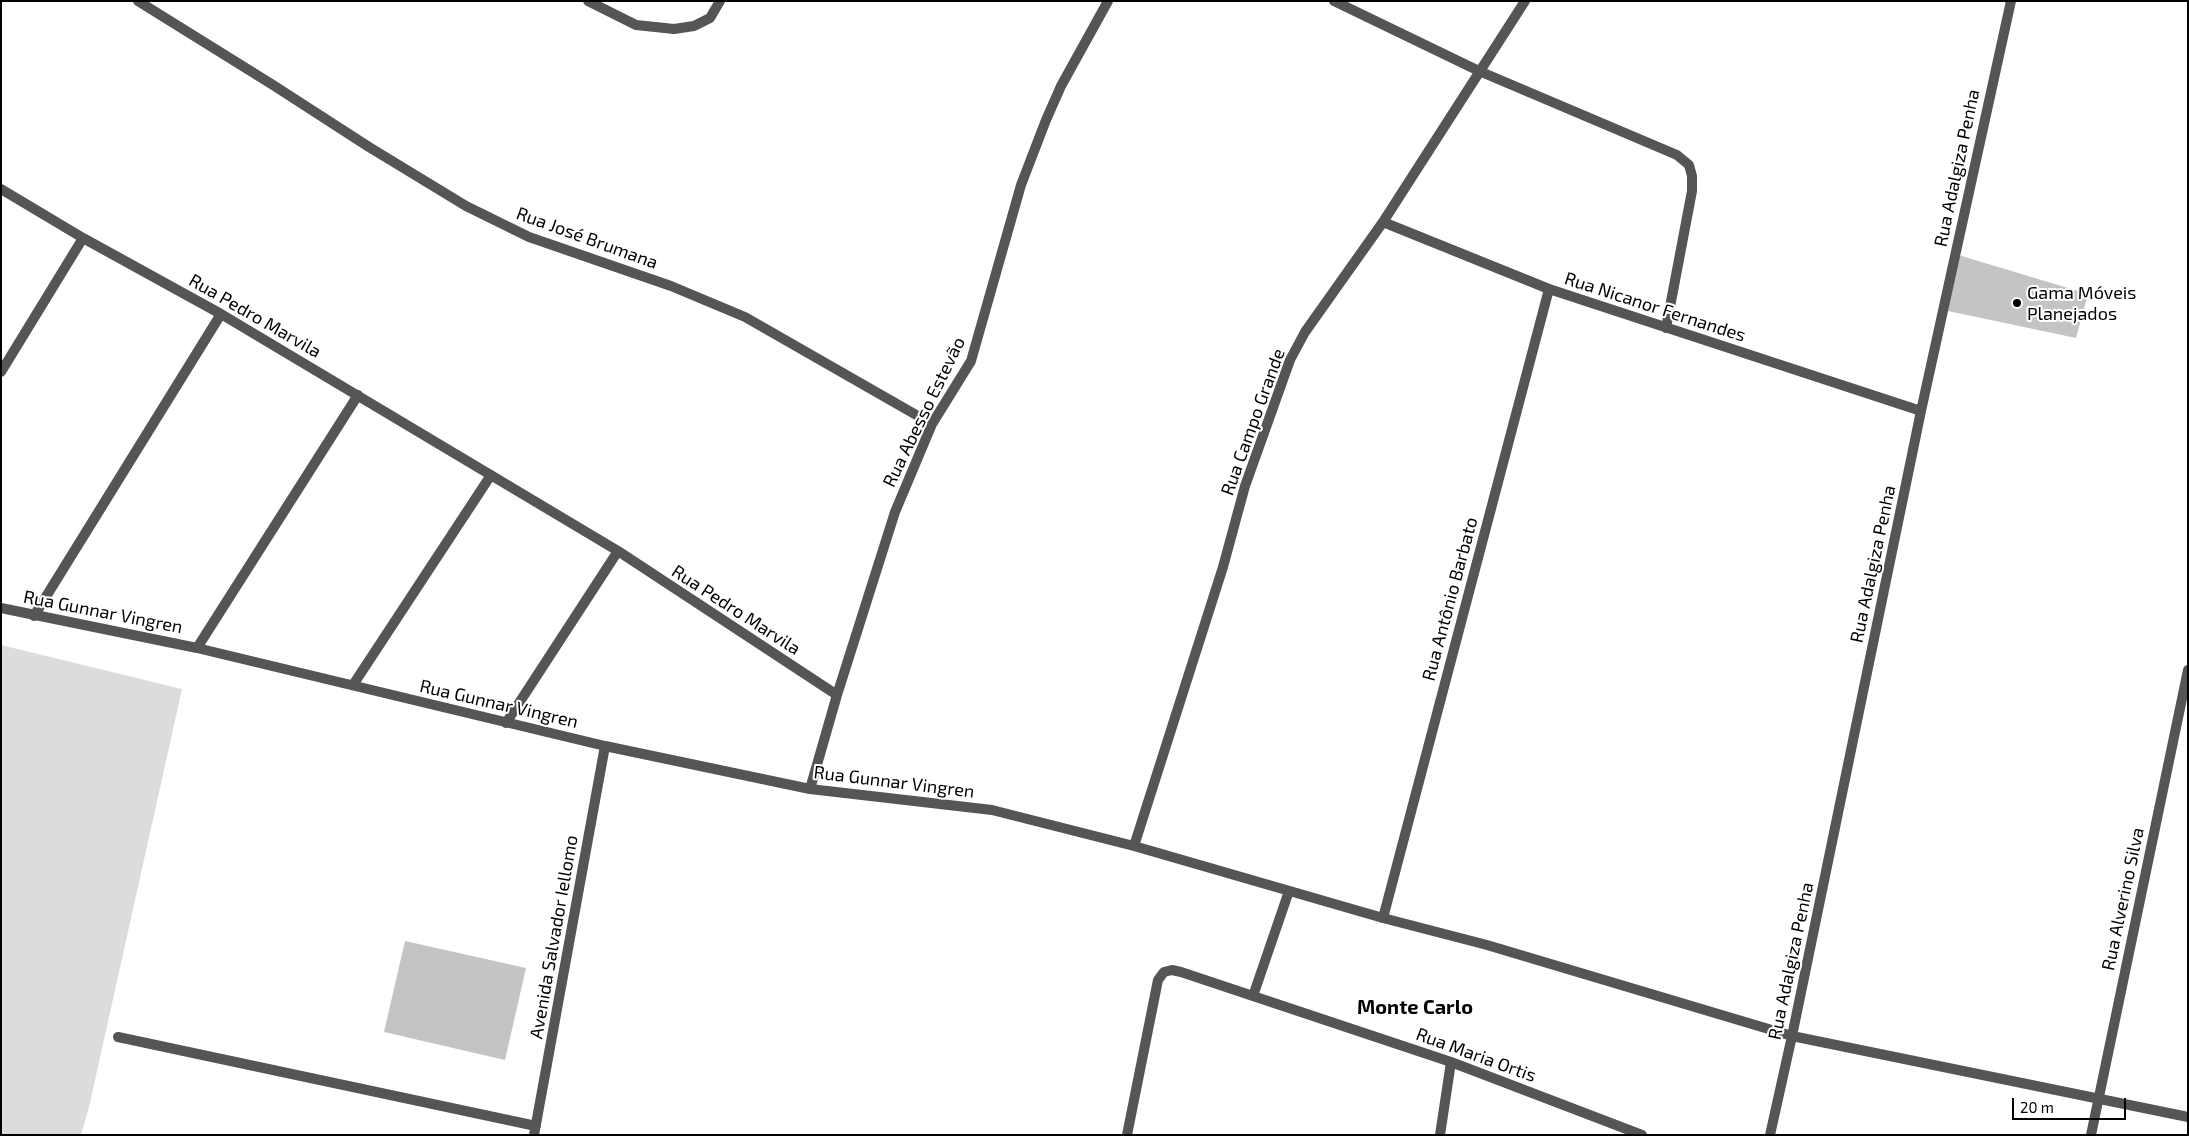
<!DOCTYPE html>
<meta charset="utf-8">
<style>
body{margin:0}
#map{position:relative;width:2189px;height:1136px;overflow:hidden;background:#fff;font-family:"Exo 2",sans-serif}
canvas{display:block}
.frame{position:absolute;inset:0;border:2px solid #000;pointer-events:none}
.scale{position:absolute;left:2012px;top:1098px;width:114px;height:22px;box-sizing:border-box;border:2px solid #000;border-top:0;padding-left:6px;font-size:15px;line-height:18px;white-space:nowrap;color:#000;-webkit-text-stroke:4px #fff;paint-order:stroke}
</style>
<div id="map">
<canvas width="2189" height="1136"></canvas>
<div class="frame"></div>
<div class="scale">20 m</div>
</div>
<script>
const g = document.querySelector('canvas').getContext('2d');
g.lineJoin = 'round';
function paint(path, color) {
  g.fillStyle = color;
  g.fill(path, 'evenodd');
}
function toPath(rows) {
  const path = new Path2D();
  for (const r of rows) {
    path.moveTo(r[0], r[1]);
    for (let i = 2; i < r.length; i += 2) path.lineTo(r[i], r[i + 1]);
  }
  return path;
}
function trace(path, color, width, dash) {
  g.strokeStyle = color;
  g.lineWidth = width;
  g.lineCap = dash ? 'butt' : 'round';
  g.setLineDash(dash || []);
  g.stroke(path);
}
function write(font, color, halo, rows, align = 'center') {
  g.font = font + ' "Exo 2",sans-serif';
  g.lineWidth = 4;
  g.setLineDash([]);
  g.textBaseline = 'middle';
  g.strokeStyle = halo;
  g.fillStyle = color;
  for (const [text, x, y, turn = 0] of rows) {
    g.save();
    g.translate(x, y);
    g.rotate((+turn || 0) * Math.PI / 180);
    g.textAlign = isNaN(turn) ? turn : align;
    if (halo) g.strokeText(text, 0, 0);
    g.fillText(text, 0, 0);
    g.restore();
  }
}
paint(toPath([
 [1,645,182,689,89,1107,81,1135,1,1135]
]), '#dcdcdc');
paint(toPath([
 [1955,254,2088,294,2076,338,1948,311],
 [405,941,526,968,505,1060,384,1032]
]), '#c4c4c4');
trace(toPath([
 [1383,918,1487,945,1792,1036]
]), '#555', 10);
trace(toPath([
 [138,1,273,85,369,147,466,206,529,237,671,286,745,317,932,424],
 [588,1,636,25,674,29,694,26,710,18,720,1],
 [1334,1,1479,71,1677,155,1689,165,1692,176,1692,191,1666,328],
 [1,189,83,238,221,314,618,551,837,695],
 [1383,222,1549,289,1921,411],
 [1,372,83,238],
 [1,608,197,648,605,746,810,789,992,810,1134,846,1383,918,1549,289],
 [34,616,221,314],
 [197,648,358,395],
 [353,685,491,475],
 [506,723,618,551],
 [810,789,837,695,895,512,932,424,971,361,1021,185,1046,120,1061,86,1108,1],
 [1134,846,1223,567,1245,486,1290,360,1305,332,1383,222,1525,1],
 [1253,996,1289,891],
 [1792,1036,2188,1117],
 [118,1037,536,1126],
 [534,1135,605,746],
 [1127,1135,1158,980,1164,972,1172,970,1181,972,1451,1062,1642,1135],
 [1440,1135,1451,1062],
 [1770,1135,1792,1036,1921,411,2011,1],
 [2091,1135,2188,670]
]), '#555', 10);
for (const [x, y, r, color] of [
 [2017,303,5,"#000"]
]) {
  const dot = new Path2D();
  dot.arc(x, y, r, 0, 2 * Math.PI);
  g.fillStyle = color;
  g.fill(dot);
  trace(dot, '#fff', 2);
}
write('18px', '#000', '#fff', [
 ["Rua Adalgiza Penha",1957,168,-78],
 ["Rua José Brumana",587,238,20],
 ["Rua Nicanor Fernandes",1655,307,18],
 ["Rua Pedro Marvila",255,316,30],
 ["Rua Abesso Estevão",924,412,-64],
 ["Rua Campo Grande",1253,422,-70],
 ["Rua Adalgiza Penha",1873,564,-78],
 ["Rua Antônio Barbato",1450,599,-75],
 ["Rua Pedro Marvila",736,610,33],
 ["Rua Gunnar Vingren",103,612,11],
 ["Rua Gunnar Vingren",499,704,13],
 ["Rua Gunnar Vingren",894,782,7],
 ["Rua Alverino Silva",2123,899,-78],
 ["Avenida Salvador Iellomo",554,937,-80],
 ["Rua Adalgiza Penha",1791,961,-78],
 ["Rua Maria Ortis",1476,1055,20]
]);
write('18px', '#000', '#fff', [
 ["Gama Móveis",2027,293],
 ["Planejados",2027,314]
], 'left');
write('bold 20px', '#000', '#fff', [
 ["Monte Carlo",1415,1007]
]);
</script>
